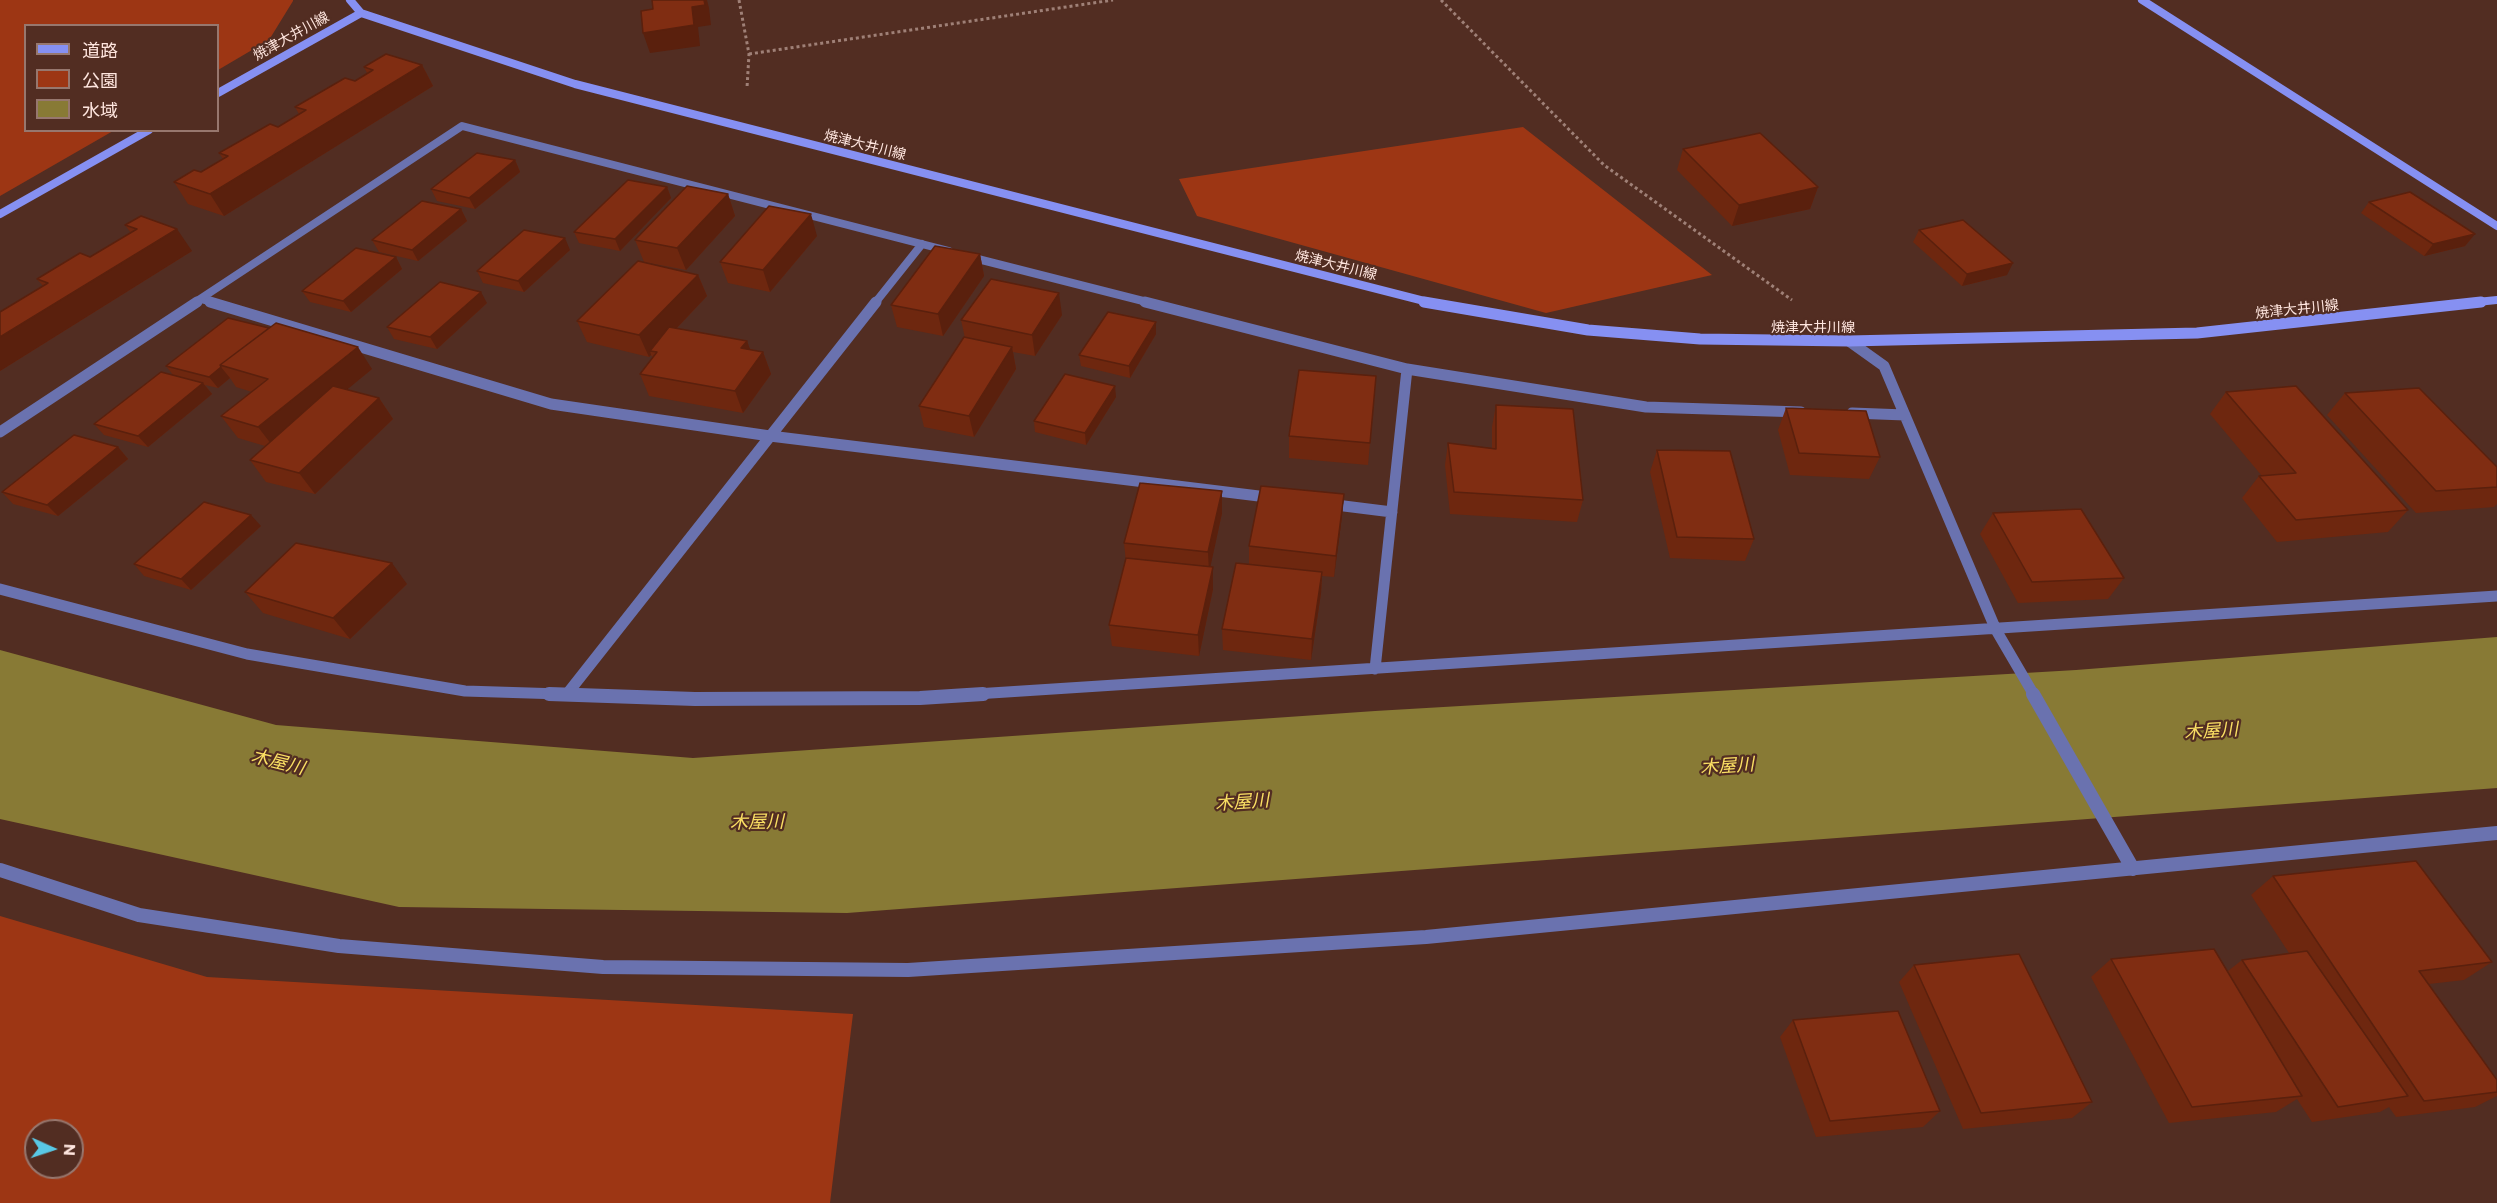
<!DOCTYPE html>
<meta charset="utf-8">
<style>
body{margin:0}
#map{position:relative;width:2497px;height:1203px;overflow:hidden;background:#522d22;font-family:Commissioner,"Noto Sans JP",sans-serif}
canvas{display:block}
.legend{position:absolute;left:24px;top:24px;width:195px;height:108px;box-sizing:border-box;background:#522d22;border:2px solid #97776e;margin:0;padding:8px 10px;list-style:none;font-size:18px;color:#ffe6df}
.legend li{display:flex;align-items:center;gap:12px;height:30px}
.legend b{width:30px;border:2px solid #97776e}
.north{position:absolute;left:24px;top:1119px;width:60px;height:60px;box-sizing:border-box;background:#522d22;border:2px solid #97776e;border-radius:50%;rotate:93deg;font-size:16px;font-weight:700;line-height:24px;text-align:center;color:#ffe6df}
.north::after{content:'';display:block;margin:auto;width:21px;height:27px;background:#59c8e5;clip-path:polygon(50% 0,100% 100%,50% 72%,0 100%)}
</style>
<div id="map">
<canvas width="2497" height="1203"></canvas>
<ul class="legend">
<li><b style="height:8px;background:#8690f2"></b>道路</li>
<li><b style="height:16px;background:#9d3614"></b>公園</li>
<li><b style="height:16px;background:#887a35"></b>水域</li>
</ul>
<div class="north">N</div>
</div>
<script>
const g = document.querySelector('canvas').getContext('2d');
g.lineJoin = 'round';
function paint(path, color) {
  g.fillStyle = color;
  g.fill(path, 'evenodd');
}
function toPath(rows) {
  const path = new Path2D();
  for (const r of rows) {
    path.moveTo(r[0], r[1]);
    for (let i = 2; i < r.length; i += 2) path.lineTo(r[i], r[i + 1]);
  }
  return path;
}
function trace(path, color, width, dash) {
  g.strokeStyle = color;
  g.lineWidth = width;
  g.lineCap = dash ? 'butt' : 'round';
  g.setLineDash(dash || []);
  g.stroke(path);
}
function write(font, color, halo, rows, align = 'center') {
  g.font = font + ' Commissioner,"Noto Sans JP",sans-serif';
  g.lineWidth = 4.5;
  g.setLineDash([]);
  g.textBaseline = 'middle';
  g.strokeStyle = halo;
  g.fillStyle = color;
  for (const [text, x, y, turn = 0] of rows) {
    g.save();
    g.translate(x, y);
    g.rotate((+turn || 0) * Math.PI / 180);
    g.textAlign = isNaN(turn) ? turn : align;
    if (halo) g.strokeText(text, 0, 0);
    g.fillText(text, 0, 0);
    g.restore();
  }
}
paint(toPath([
 [0,0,293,0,293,1,269,40,218,70,218,26,26,26,26,130,113,131,0,196],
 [1523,127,1712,275,1546,313,1197,216,1179,179],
 [0,916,207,977,853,1014,830,1203,0,1203],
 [36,1131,72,1131,72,1167,36,1167]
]), '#9d3614');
paint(toPath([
 [2497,637,2497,788,847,913,399,907,0,819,0,650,276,725,693,758,1375,711,2076,670]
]), '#887a35');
trace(toPath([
 [739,0,749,54,747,88],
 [1441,0,1604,165,1792,300],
 [749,54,1113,0]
]), '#9f8077', 3, [3, 3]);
trace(toPath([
 [966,256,1151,303],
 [201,299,215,303],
 [194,303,462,126,949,251],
 [875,303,922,244]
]), '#6a72af', 8);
trace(toPath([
 [210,302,551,404,770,436,1275,498],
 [1145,302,1407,369,1646,407,1801,412],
 [1849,341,1884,366,1996,630,2034,695],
 [1852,413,1905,415],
 [0,432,197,302],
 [1328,504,1392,512],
 [0,589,247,654,465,691,593,695],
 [1375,669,1407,369],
 [567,694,876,302],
 [960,695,2497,596]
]), '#6a72af', 11);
trace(toPath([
 [549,694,695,699,920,698,983,694],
 [2033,694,2133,869],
 [0,870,139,915,339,946,603,967,908,970,1426,937,2497,833]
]), '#6a72af', 14);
trace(toPath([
 [350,0,361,13],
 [2142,0,2497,226],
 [218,93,361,13,575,84,1432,303],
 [0,214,149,130],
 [2467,303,2497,300]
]), '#8690f2', 8);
trace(toPath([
 [1424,302,1588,330,1700,339,1849,341,2197,333,2481,302]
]), '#8690f2', 11);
paint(toPath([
 [422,65,433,86,224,216,188,204,174,182,201,172,223,159,219,153,278,127,299,114,295,107,355,81,367,73,364,67],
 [1683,149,1818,187,1810,209,1732,226,1677,170],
 [515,160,520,172,475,209,437,201,431,189],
 [667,187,671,198,620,251,579,243,574,232],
 [728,194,735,216,686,270,644,262,635,240],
 [2369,202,2475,234,2465,246,2424,256,2361,213],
 [461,209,467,221,418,261,379,252,372,240],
 [125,225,192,251,0,371,0,312,43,286,37,279,90,257,131,233],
 [1919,230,2007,275,1962,286,1913,242],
 [817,236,770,292,728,283,720,262],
 [570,250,524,292,483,283,477,271],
 [980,254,984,276,943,336,897,327,891,305],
 [396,257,402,269,351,312,310,302,302,291],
 [698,275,707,296,676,329,747,341,750,350,763,352,771,374,743,413,649,396,640,374,653,358,651,355,649,357,587,342,577,321],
 [487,303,437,349,394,339,387,327],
 [1062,315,1035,356,1013,352,1016,369,974,437,924,427,919,406,965,338,961,320],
 [228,318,372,369,346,390,379,398,393,419,315,494,266,482,250,460,265,446,238,438,221,416,252,392,236,387,230,378,218,388,205,385,212,394,148,447,104,435,94,424,173,375,166,366],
 [1156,334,1130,378,1081,366,1079,355],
 [1376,376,1368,465,1289,458,1289,436],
 [2226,392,2408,510,2388,532,2277,542,2242,498,2259,476,2262,476,2210,414],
 [2345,393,2497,467,2497,504,2494,507,2416,513,2327,415],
 [1116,397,1086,445,1035,432,1034,421],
 [1496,405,1583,500,1577,522,1450,514,1445,465,1448,443,1492,448,1492,427],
 [1786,408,1880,457,1869,479,1790,475,1778,430],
 [118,447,128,459,58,516,13,504,2,492],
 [1657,450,1754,539,1745,561,1670,558,1650,472],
 [1222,491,1222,513,1210,567,1213,589,1199,656,1112,646,1109,625,1126,562,1124,543],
 [1344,494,1342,516,1334,577,1322,576,1321,593,1311,660,1223,650,1222,629,1249,564,1249,546],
 [1993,513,2124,578,2108,599,2018,603,1980,534],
 [261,526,191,590,144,576,134,564],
 [407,584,350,639,263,613,245,592],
 [2273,876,2492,962,2464,980,2429,984,2497,1080,2497,1096,2475,1107,2396,1117,2389,1107,2380,1112,2312,1122,2297,1099,2276,1112,2169,1123,2091,977,2111,959,2228,971,2242,960,2289,953,2251,895],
 [1914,965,2092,1102,2072,1118,1963,1129,1899,982],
 [1793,1020,1940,1111,1923,1127,1816,1137,1780,1037]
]), '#6e270f');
paint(toPath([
 [704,0,707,0,709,8,711,25,698,27,700,46,650,53,643,33],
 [422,65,433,86,224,216,210,194],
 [515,160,520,172,475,209,469,198],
 [667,187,671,198,620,251,615,239],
 [1818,187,1810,209,1732,226,1739,205],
 [728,194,735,216,686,270,677,248],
 [461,209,467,221,418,261,412,250],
 [811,214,817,236,770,292,763,270],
 [177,229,192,251,0,371,0,337],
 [2475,234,2465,246,2424,256,2433,244],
 [565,238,570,250,524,292,518,281],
 [980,254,984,276,943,336,938,314],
 [396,257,402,269,351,312,343,301],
 [2013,263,2007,275,1962,286,1967,274],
 [698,275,707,296,654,352,650,351,651,355,649,357,639,335],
 [481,292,487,303,437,349,430,337],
 [1059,293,1062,315,1035,356,1032,335],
 [1156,322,1156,334,1130,378,1129,366],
 [747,341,755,363,741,348],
 [358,347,372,369,275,449,258,427],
 [1012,347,1016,369,974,437,969,416],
 [763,352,771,374,743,413,735,391],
 [221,367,230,378,218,388,209,377],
 [203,383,212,394,148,447,138,436],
 [1115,386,1116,397,1086,445,1085,433],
 [379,398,393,419,315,494,299,473],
 [118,447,128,459,58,516,47,505],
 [1222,491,1222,513,1209,573,1208,552],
 [1344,494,1342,516,1334,577,1336,556],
 [251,515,261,526,191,590,181,579],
 [392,563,407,584,350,639,333,618],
 [1213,567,1213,589,1199,656,1198,635],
 [1322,572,1321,593,1311,660,1312,639]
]), '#5a200d');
const building = toPath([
 [652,0,704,0,705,5,692,7,694,25,643,33,641,11,653,9,652,0],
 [386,54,422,65,210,194,174,182,194,170,201,172,228,156,219,153,270,124,278,127,306,110,295,107,345,78,355,81,373,70,364,67,386,54],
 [1760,133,1818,187,1739,205,1683,149,1760,133],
 [477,153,515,160,469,198,431,189,477,153],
 [628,180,667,187,615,239,574,232,628,180],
 [687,186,728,194,677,248,635,240,687,186],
 [2410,192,2475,234,2433,244,2369,202,2410,192],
 [422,201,461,209,412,250,372,240,422,201],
 [769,206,811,214,763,270,720,262,769,206],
 [141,216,177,229,0,337,0,312,48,283,37,279,80,253,90,257,137,229,125,225,141,216],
 [1963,220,2013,263,1967,274,1919,230,1963,220],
 [524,230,565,238,518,281,477,271,524,230],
 [935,246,980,254,938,314,891,305,935,246],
 [356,248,396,257,343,301,302,291,356,248],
 [638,261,698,275,639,335,577,321,638,261],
 [991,279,1059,293,1032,335,961,320,991,279],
 [440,282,481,292,430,337,387,327,440,282],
 [1108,312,1156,322,1129,366,1079,355,1108,312],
 [228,318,269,328,220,365,221,367,209,377,166,366,228,318],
 [276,323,358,347,258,427,221,416,268,379,220,365,276,323],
 [669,327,747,341,741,348,763,352,735,391,640,374,657,352,650,351,669,327],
 [964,337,1012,347,969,416,919,406,964,337],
 [1299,370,1376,376,1370,443,1289,436,1299,370],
 [161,372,203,383,138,436,94,424,161,372],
 [1065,374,1115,386,1085,433,1034,421,1065,374],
 [333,386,379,398,299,473,250,460,333,386],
 [2296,386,2408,510,2296,520,2259,476,2296,473,2226,392,2296,386],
 [2419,388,2497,467,2497,487,2436,491,2345,393,2419,388],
 [1496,405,1573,409,1583,500,1454,492,1448,443,1496,449,1496,405],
 [1786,408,1866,411,1880,457,1799,453,1786,408],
 [74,435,118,447,47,505,2,492,74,435],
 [1657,450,1730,451,1754,539,1677,537,1657,450],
 [1140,483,1222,491,1208,552,1124,543,1140,483],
 [1261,486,1344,494,1336,556,1249,546,1261,486],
 [204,502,251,515,181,579,134,564,204,502],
 [2081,509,2124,578,2032,582,1993,513,2081,509],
 [296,543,392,563,333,618,245,592,296,543],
 [1126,558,1213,567,1198,635,1109,625,1126,558],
 [1236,563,1322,572,1312,639,1222,629,1236,563],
 [2416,861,2492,962,2419,971,2497,1080,2497,1092,2424,1101,2273,876,2416,861],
 [2214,949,2302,1096,2192,1107,2111,959,2214,949],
 [2307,951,2408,1096,2338,1107,2242,960,2307,951],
 [2019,954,2092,1102,1981,1113,1914,965,2019,954],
 [1898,1011,1940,1111,1830,1121,1793,1020,1898,1011]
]);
paint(building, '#802d12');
trace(building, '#5a200d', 1.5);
write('14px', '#ffe6df', '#522d22', [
 ["焼津大井川線",291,36,-29],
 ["焼津大井川線",865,145,14],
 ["焼津大井川線",1336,265,14],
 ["焼津大井川線",2297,309,-6],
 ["焼津大井川線",1813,327]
]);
write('italic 18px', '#fbe064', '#522d22', [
 ["木屋川",2211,731,-4],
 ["木屋川",278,762,14],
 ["木屋川",1727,766,-4],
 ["木屋川",1242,802,-4],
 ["木屋川",757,822,-1]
]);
</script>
